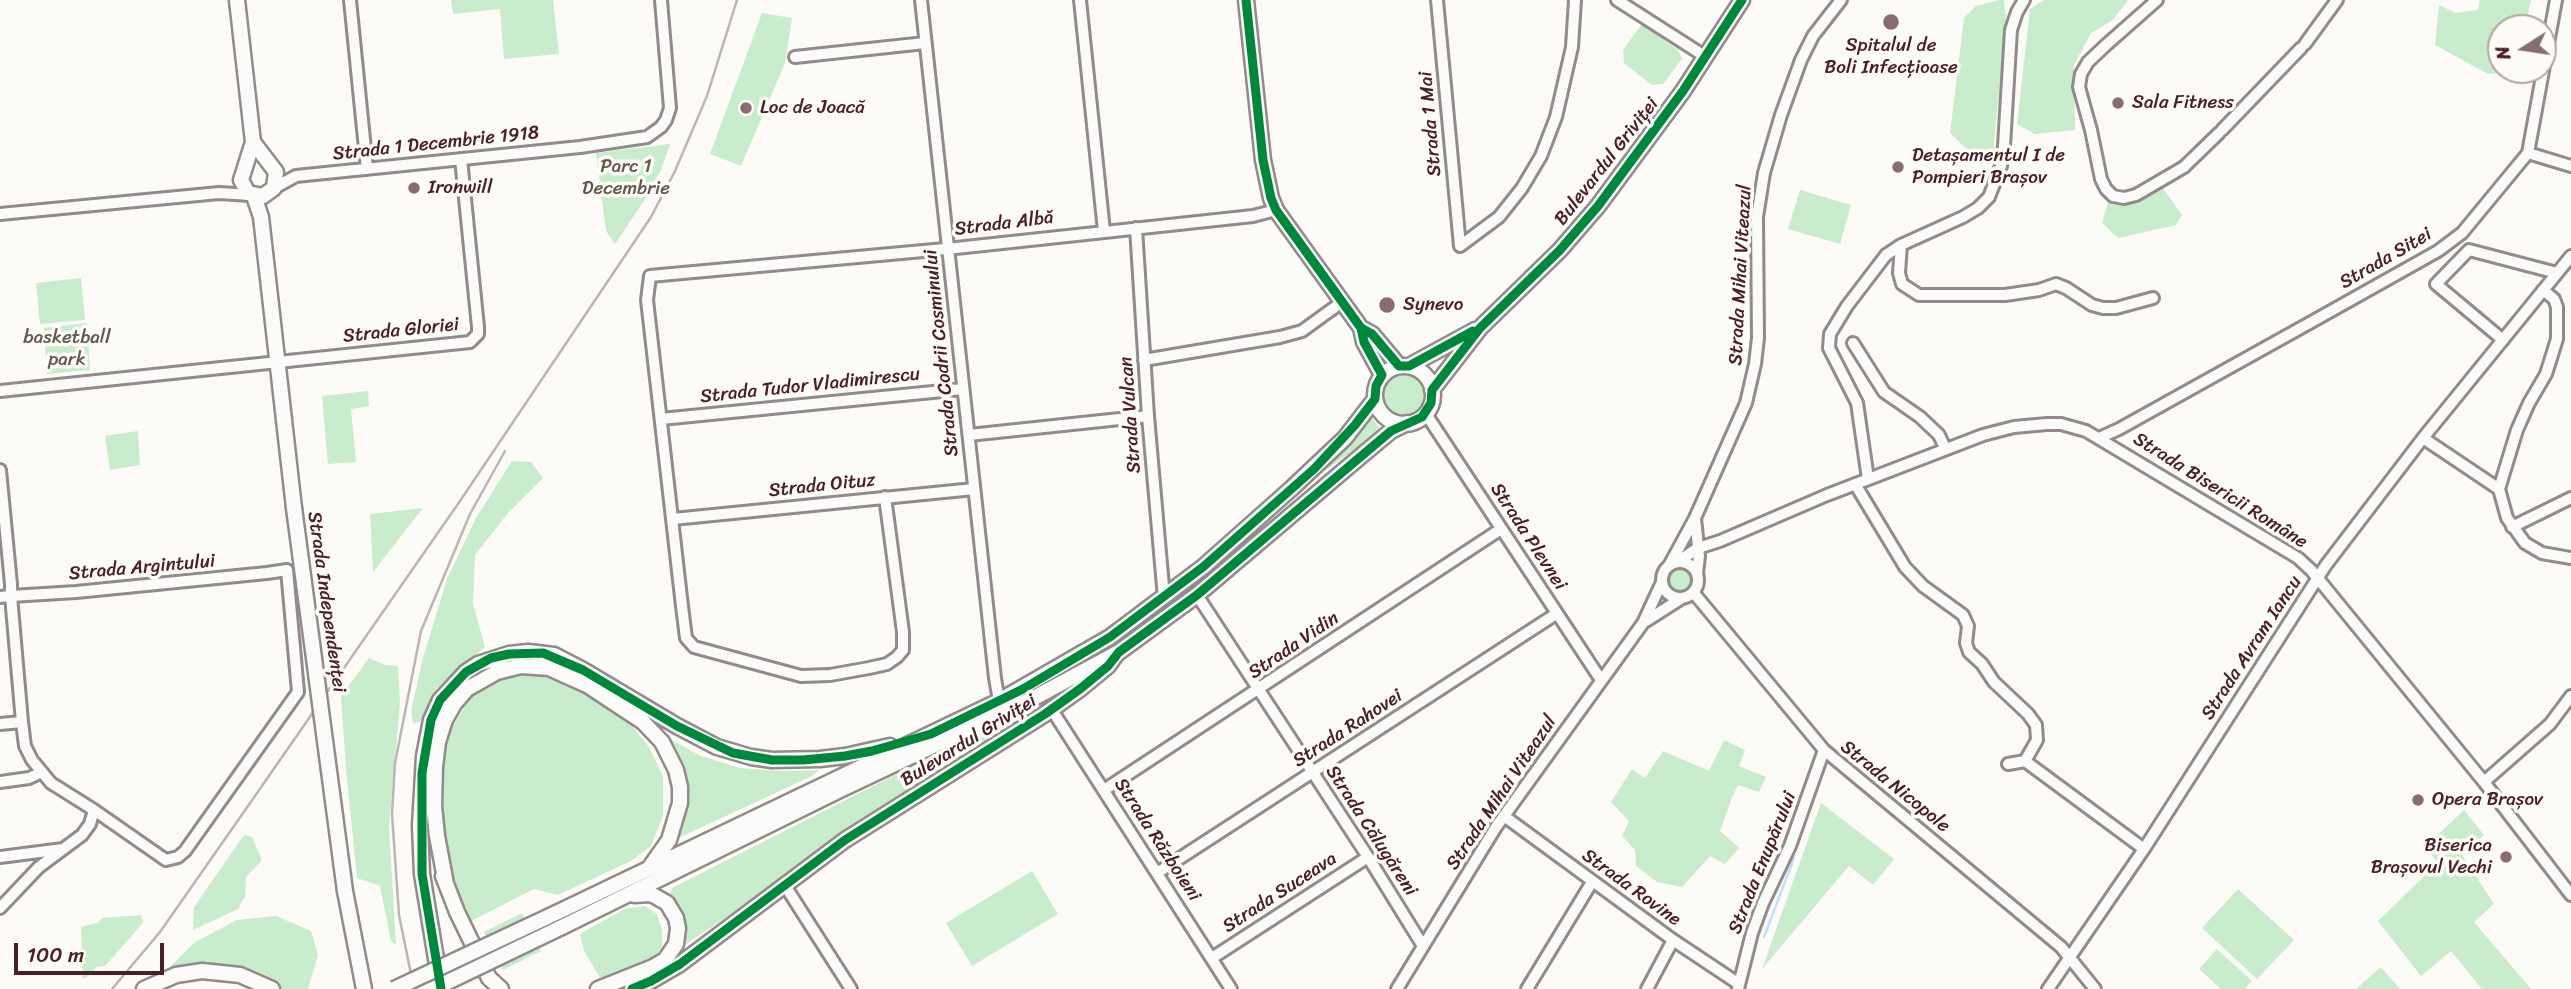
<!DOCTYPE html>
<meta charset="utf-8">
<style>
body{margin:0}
#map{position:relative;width:2571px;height:989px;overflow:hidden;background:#fcfbf8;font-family:Sriracha,sans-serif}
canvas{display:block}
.north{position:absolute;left:2487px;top:14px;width:70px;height:70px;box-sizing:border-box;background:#fdfcf7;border:2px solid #b5a4a5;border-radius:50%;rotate:258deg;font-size:19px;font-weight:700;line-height:28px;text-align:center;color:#4a1f2b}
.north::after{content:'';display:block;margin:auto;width:24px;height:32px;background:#886c73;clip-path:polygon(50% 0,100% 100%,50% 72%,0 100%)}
.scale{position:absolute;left:14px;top:943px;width:150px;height:32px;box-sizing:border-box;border:4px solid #4a1f2b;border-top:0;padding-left:9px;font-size:21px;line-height:24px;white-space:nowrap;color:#4a1f2b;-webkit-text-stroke:5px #fdfcf7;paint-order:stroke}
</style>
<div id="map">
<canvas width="2571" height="989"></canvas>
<div class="north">N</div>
<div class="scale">100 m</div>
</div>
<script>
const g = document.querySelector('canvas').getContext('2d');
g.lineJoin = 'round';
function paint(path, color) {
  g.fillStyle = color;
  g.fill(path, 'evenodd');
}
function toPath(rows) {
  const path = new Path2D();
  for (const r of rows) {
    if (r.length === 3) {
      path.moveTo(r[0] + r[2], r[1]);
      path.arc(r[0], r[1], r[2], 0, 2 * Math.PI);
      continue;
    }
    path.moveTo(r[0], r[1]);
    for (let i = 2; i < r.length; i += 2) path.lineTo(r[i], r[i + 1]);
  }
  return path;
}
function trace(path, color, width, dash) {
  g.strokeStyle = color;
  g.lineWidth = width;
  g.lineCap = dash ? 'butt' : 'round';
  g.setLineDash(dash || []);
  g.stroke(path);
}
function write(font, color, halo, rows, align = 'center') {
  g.font = font + ' Sriracha,sans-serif';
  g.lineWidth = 7;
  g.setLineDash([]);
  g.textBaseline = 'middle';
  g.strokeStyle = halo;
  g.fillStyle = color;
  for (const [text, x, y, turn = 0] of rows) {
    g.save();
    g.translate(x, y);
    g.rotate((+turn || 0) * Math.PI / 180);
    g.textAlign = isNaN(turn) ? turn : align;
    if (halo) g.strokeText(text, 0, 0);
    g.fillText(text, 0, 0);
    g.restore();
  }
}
paint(toPath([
 [451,0,553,0,559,54,504,59,500,9,453,14],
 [1999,0,2004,0,2006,21,1993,153,1981,163,1950,133,1964,18,1976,6],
 [2044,0,2128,0,2113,20,2091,33,2074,65,2075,130,2035,134,2017,124,2030,9],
 [2480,0,2531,0,2525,28,2501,28,2501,70,2510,70,2509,72,2488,74,2435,45,2439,5,2456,13,2478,10],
 [762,13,792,18,785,63,741,166,710,154],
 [1642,24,1678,50,1682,59,1663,84,1652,85,1624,63,1623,50],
 [670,144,661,170,645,199,615,244,606,231,596,153],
 [2162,187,2182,215,2176,225,2118,238,2102,223,2108,202],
 [1800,190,1851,205,1840,244,1788,229],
 [81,278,85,320,40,324,36,283],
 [87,323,90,370,47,374,44,328],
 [1404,395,22],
 [368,391,369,406,351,409,356,462,328,464,322,396],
 [1371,417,1381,430,1322,473,1320,470],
 [138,431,140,465,110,470,105,436],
 [512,461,531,462,543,478,508,513,475,555,473,604,485,647,436,689,423,721,413,723,411,711,423,658,447,579,476,518],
 [423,508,373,572,370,514],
 [1681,579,14],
 [369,658,385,665,398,666,400,703,389,827,396,945,391,941,380,886,357,878,346,769,341,696],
 [530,671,581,690,632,726,649,747,663,776,663,816,651,846,631,861,558,895,534,889,471,921,462,909,443,831,441,749,473,690],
 [1045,699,1047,701,676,951,669,897,672,888],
 [670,739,701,756,740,768,780,771,819,770,812,776,672,841,682,816,667,742],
 [1724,740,1745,750,1739,766,1766,777,1759,792,1738,785,1731,800,1720,831,1739,848,1725,864,1710,856,1682,887,1657,882,1636,866,1635,850,1622,836,1629,821,1611,802,1632,769,1645,778,1663,751,1709,771],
 [1821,803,1894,859,1873,885,1849,866,1762,969],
 [2464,810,2484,835,2462,855,2494,904,2474,922,2531,989,2482,989,2451,951,2421,976,2378,921,2438,863,2425,847],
 [244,835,252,837,262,860,246,877,245,896,238,909,193,930,194,907],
 [1032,871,1058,914,972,966,946,923],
 [2238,889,2294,940,2257,979,2202,928],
 [645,906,657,914,662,929,662,946,656,955,607,989,584,951,580,934,624,909],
 [522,913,541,951,503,970,484,932],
 [141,915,143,923,105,966,96,967,93,973,83,979,81,927,97,923,102,918],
 [276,916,311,931,318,955,308,989,277,989,218,966,166,971,195,942,237,920],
 [2217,949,2252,981,2245,989,2221,989,2199,969],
 [2381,967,2400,989,2356,989]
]), '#c9eccd');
trace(toPath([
 [1764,937,1794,858]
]), '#c5dff7', 2.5);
const minor = toPath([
 [350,0,367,169],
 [921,0,995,678,999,701],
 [1080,0,1104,231],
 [1437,0,1460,246,1499,217,1522,188,1541,156,1556,117,1572,47,1575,0],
 [1617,0,1706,57],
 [2157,0,2106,45,2088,62,2081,74,2079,87,2091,130,2101,179,2106,189,2113,196,2124,198,2136,195,2184,167,2219,133],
 [2305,44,2337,0],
 [795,57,925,43],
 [2222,130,2301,48],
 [2528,153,2571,166],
 [274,188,296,176,580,147,647,137,661,127,666,120,670,108,661,0],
 [0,214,219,193,251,195],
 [1136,228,1148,416,1164,598],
 [1901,245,1899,273,1902,284,1919,295,2005,295,2039,290,2056,284,2066,288,2092,305,2103,308,2116,308,2153,298],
 [2543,290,2554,299,2557,307,2557,339,2546,374,2529,403,2517,430,2499,489,2507,518,2525,543,2542,553,2571,558],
 [2503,340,2436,284,2469,250,2557,273],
 [1853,343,1884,392,1920,417,1939,435,1945,448],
 [1144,360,1280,337,1302,331,1342,302],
 [0,391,470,342,478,334,478,327,461,159],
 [1426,414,1601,680],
 [661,419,963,389],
 [969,435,1148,416],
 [2099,438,2119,429,2315,320,2438,251,2462,233,2528,153,2556,0],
 [2423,438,2499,489],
 [0,470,11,584,11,596,22,722,25,746,32,760,51,783,94,810,160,856,166,860,178,857,185,851,298,692,287,570,267,573,76,592,11,596,0,597],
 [1868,479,1857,403,1829,348,1830,334,1847,306,1886,255,1901,245,1963,217,1978,208,1989,197,2001,166,2004,146,2011,30,2017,12,2024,0],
 [1855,484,1905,567,1923,586,1963,615,1968,626,1966,643,1969,652,1982,664,1994,682,2028,714,2036,725,2037,740,2025,761],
 [885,497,903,632,903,650,897,657,887,664,869,668,830,675,801,676,694,647,686,638,682,606,647,300,650,276,956,248,1253,216,1276,210],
 [1695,518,1699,556,1697,574],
 [673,519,974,489],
 [2512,527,2571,498],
 [1679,561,1698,548,1720,541,1827,495,1983,435,2014,427,2047,424,2061,424,2086,431,2298,558,2311,570,2484,782,2571,895],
 [1680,580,18],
 [1670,564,1695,518,1746,403,1755,364,1758,338,1757,217,1764,173,1781,115,1801,60,1813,36,1841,0],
 [1693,592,1824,750,2061,947,2095,989],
 [1197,595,1368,857,1423,946],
 [1646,621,1682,598],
 [1052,710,1231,989],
 [0,724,22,722],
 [2008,764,2025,761,2144,849],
 [0,782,29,778,40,773],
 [2484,782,2550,724,2571,696],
 [1104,790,1501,529],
 [1504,816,1673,940,1739,984],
 [0,857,63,849],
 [1157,873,1556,614],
 [784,884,851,989],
 [0,908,39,867,82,835,90,824,94,810],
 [1212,958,1368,857],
 [1397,989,1496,827,1643,623,1662,582],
 [1527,989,1592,882],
 [1647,989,1673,940],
 [1738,989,1752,933,1763,903,1790,846,1824,750],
 [2048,989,2144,849,2326,565,2423,438,2571,256]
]);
const major = toPath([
 [237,0,253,142,241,180,248,193,263,196,274,188,276,172,253,142],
 [1246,0,1263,160,1271,198,1276,210,1361,328,1364,342,1382,375],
 [254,196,261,217,294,508],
 [1361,328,1372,334,1399,366],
 [1409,366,1475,330],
 [1404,395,29],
 [1432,390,1480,328,1560,250,1598,206,1683,91,1742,0],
 [443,876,457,912,489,978,501,989],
 [446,884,437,836,434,806,435,767,438,742,445,720,454,704,467,689,497,672,521,666,549,668,587,685,643,722,662,742,676,770,680,787,680,803,669,840,650,867],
 [345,891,364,989],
 [556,913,999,701,1110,637,1203,567,1292,488,1345,438,1375,399],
 [562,927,840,790,1032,699,1119,652,1197,595,1361,456,1391,431,1407,423],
 [144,989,176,975,202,971,240,975,272,989],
 [441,989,422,874,420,826,424,756,431,720,440,700,466,672,478,664,509,654,528,652,554,655,583,670,677,726,717,747,751,757,772,760,820,759,845,756,890,746],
 [598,989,653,967,665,960,676,944,678,928,676,918,667,903,651,894,634,895],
 [632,989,651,981,680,964,845,840,1045,714,1080,689,1108,666,1116,655]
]);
trace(minor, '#928a8b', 16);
trace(major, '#928a8b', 19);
trace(minor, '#fbfbf9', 10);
trace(major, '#fbfbf9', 14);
trace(toPath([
 [112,989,160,932,248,806,460,501,651,217,675,171,707,96,737,0],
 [414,989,399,915,392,814,395,763,421,631,470,514,505,451]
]), '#bbb6b6', 2.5);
const majorBridge = toPath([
 [294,508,345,891],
 [394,989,556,913],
 [433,989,562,927]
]);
trace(majorBridge, '#928a8b', 19, []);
trace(majorBridge, '#fbfbf9', 14);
trace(toPath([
 [1361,328,1372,334,1399,366,1409,366,1473,331],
 [441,989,422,874,422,773,431,720,440,700,466,672,491,658,509,654,543,653,583,670,677,726,733,753,772,760,803,760,845,756,872,751,931,734,1023,689,1110,637,1203,567,1314,469,1355,425,1375,399,1376,386,1382,375,1364,342,1361,328,1276,210,1271,198,1263,160,1246,0],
 [632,989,651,981,680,964,845,840,1045,714,1080,689,1108,666,1119,652,1197,595,1391,431,1422,417,1431,403,1432,390,1480,328,1560,250,1598,206,1683,91,1742,0]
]), '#00873e', 9);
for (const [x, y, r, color] of [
 [1891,22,9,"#886c73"],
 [2118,103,7,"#886c73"],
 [746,108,7,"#886c73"],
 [1898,167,7,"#886c73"],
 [414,188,7,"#886c73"],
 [1387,305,9,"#886c73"],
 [2418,800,7,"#886c73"],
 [2506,857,7,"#886c73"]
]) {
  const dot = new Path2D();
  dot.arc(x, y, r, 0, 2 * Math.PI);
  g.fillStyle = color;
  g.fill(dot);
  trace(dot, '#fdfcf7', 2.5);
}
write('19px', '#4a1f2b', '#fdfcf7', [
 ["Spitalul de",1891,46,"center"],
 ["Boli Infecțioase",1891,68,"center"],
 ["Sala Fitness",2132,103],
 ["Loc de Joacă",760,108],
 ["Detașamentul I de",1912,156],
 ["Pompieri Brașov",1912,178],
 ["Ironwill",428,188],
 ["Synevo",1403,305],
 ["Opera Brașov",2432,800],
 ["Biserica",2492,846,"right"],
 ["Brașovul Vechi",2492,868,"right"]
], 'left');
write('19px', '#4a1f2b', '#fdfcf7', [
 ["Strada 1 Mai",1431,124,-95],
 ["Strada 1 Decembrie 1918",436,144,-6],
 ["Bulevardul Griviței",1607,162,-52],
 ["Strada Albă",1004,224,-7],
 ["Strada Sitei",2386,259,-30],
 ["Strada Mihai Viteazul",1741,275,-87],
 ["Strada Gloriei",401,331,-6],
 ["Strada Codrii Cosminului",942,353,-96],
 ["Strada Tudor Vladimirescu",810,386,-6],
 ["Strada Vulcan",1131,415,-94],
 ["Strada Oituz",822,486,-6],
 ["Strada Bisericii Române",2220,491,32],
 ["Strada Plevnei",1528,537,57],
 ["Strada Argintului",142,568,-5],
 ["Strada Independenței",326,602,82],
 ["Strada Vidin",1294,646,-34],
 ["Strada Avram Iancu",2252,648,-57],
 ["Strada Rahovei",1348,729,-33],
 ["Bulevardul Griviței",969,741,-32],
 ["Strada Nicopole",1895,787,39],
 ["Strada Mihai Viteazul",1502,793,-56],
 ["Strada Călugăreni",1371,831,57],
 ["Strada Războieni",1157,840,57],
 ["Strada Enupărului",1763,863,-68],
 ["Strada Rovine",1631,888,36],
 ["Strada Suceava",1280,893,-33]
]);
write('19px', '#645951', '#fdfcf7', [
 ["Parc 1",626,167],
 ["Decembrie",626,189],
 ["basketball",67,338],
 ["park",67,360]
]);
</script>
